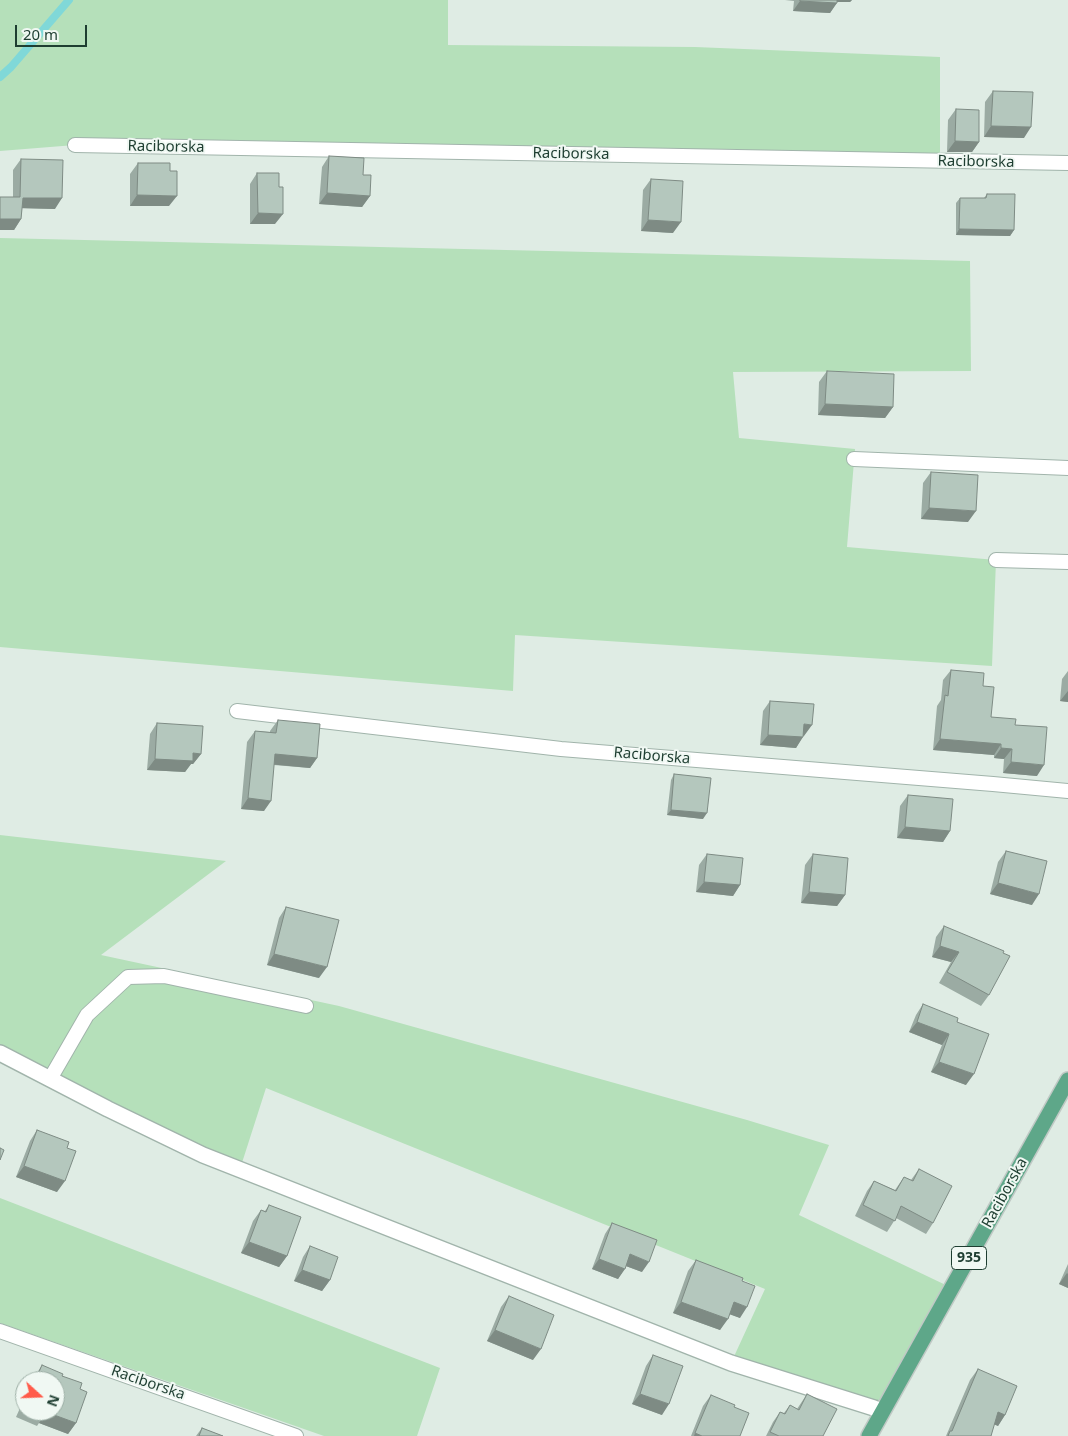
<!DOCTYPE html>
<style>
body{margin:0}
#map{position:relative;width:1068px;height:1436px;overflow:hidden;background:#dfece4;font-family:"Noto Sans",sans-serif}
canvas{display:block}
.north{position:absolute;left:15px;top:1371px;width:50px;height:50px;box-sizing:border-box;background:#f0f8f3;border:1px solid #9caea5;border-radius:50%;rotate:110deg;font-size:14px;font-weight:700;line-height:20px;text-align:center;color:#1e3e31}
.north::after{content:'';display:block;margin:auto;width:18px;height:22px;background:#ff5b4a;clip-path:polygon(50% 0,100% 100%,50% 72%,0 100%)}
.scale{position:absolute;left:15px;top:25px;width:72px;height:22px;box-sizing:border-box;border:2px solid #1e3e31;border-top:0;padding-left:6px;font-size:15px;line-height:18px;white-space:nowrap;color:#1e3e31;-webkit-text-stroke:4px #f0f8f3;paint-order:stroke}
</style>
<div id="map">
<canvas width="1068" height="1436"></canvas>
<div class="north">N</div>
<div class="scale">20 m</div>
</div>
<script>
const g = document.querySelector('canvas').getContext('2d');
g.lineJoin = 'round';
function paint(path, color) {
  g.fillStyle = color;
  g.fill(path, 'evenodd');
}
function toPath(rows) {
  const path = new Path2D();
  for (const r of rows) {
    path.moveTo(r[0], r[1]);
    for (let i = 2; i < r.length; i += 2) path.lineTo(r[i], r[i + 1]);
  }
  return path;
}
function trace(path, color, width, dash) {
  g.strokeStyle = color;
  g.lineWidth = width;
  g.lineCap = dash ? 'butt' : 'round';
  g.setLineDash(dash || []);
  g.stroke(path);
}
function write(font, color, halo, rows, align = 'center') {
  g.font = font + ' "Noto Sans",sans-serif';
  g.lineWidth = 4;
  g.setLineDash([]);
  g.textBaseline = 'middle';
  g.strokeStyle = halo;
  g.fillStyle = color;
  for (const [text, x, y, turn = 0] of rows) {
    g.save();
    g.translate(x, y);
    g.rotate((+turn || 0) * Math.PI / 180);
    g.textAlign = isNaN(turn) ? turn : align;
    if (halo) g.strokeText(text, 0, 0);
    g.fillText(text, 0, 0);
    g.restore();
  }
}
paint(toPath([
 [0,0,448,0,448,45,695,47,940,57,940,161,75,145,0,151],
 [0,238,970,261,971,371,733,372,739,438,855,449,847,547,996,560,992,666,515,635,513,691,0,647],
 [0,835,226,861,101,955,339,1006,747,1120,829,1145,799,1215,952,1288,882,1411,731,1363,765,1289,266,1088,240,1169,0,1053],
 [0,1198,440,1368,417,1436,324,1436,0,1323]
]), '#b5e0ba');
trace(toPath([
 [0,77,11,67,69,0]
]), '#80d8d8', 8);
const lane = toPath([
 [75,145,1068,163],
 [854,459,1068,468],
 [996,560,1068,562],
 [237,711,561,749,993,784,1068,791],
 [50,1079,87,1015,128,977,164,976,306,1006],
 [0,1331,296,1436]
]);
const street = toPath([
 [0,1053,108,1109,203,1155,731,1363,874,1408,882,1411]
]);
const primary = toPath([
 [869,1436,1068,1080]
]);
trace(lane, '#a1b4ab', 16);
trace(street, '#a1b4ab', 18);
trace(primary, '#c0c9c5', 18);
trace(lane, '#fff', 14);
trace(street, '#fff', 15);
trace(primary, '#5ea789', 15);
paint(toPath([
 [785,0,852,0,850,2,837,2,830,13,793,11,794,1],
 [993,91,1024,138,984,137,985,102],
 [956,109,979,142,972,152,947,152,948,120],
 [329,156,363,175,370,196,362,207,319,204,322,167],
 [21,159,55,209,22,208,21,219,14,230,13,197,13,170],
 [138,163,169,206,130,206,130,174],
 [257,173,275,224,250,224,250,184],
 [651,179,673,233,641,231,643,190],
 [987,194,1014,230,1010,236,956,235,956,203,960,198,984,198],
 [827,371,893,407,885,418,818,415,819,382],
 [931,472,968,522,921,519,923,483],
 [951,670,983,686,991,717,1015,725,1037,776,1003,773,1004,759,994,758,994,755,933,750,937,706,941,700,943,680],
 [1068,671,1068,702,1060,701,1062,679],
 [770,701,804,736,803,736,796,748,760,745,763,711],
 [278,720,317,758,310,768,274,765,264,811,241,809,247,742,255,731,270,732,270,731],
 [157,723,201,754,193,764,191,764,185,772,147,770,150,734],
 [674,774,703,819,667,815,671,780],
 [908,795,950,831,943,842,897,838,900,806],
 [1006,851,1032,905,990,894,998,862],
 [707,854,740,885,733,896,696,892,699,865],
 [813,854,845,895,837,906,801,903,805,865],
 [286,907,319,978,267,965,279,918],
 [944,926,989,995,981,1006,939,983,951,962,932,957,936,937],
 [923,1004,957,1022,966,1085,931,1072,942,1045,909,1032,916,1015],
 [37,1130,67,1148,57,1192,16,1177,30,1141],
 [919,1169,933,1223,926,1234,896,1218,887,1232,855,1216,867,1191,874,1181,895,1190,904,1177,911,1180],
 [269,1205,287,1256,279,1267,241,1253,253,1221,261,1210,265,1211],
 [612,1223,642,1272,626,1266,618,1279,592,1269,605,1234],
 [310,1246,330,1280,322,1291,294,1281,303,1257],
 [696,1260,742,1281,740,1318,730,1314,720,1330,673,1313,688,1271],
 [1068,1264,1068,1288,1059,1284],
 [509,1296,533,1360,487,1341,501,1307],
 [653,1355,662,1415,632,1404,646,1366],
 [42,1365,62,1376,80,1389,76,1423,68,1434,39,1423,37,1426,16,1417,25,1397,25,1411,55,1411,55,1381,32,1381,35,1376],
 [978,1369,1005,1415,998,1426,994,1424,991,1436,946,1436,970,1380],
 [807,1394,823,1436,766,1436,773,1422,780,1412,784,1413,790,1405,797,1409],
 [711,1395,734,1407,740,1436,691,1436,703,1406],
 [202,1428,223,1436,196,1436]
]), '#9baba3');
paint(toPath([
 [831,0,852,0,850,2,830,2],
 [800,1,837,3,830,13,793,11],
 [991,126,1031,127,1024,138,984,137],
 [955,141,979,142,972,152,947,152],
 [327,193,370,196,362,207,319,204],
 [137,195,177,196,169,206,130,206],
 [23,198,62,198,55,209,15,208],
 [258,213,283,214,275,224,250,224],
 [0,219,21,219,14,230,0,230],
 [648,220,681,222,673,233,641,231],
 [959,229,1014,230,1010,236,956,235],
 [825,404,893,407,885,418,818,415],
 [929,508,976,511,968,522,921,519],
 [1068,691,1068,702,1060,701],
 [804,724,812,725,804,736,796,735],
 [768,735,803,737,796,748,760,745],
 [940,739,1001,744,994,755,933,750],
 [1001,748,1012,749,1004,759,994,758],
 [193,753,201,754,193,764,191,764,185,772,147,770,155,759],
 [275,754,317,758,310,768,268,764],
 [1011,762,1044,765,1037,776,1003,773],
 [248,798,271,801,264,811,241,809],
 [671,810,707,813,703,819,667,815],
 [905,827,950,831,943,842,897,838],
 [704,882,740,885,733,896,696,892],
 [998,883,1039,894,1032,905,990,894],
 [809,892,845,895,837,906,801,903],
 [940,946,959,952,951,962,932,957],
 [274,954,327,967,319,978,267,965],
 [917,1022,949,1034,942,1045,909,1032],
 [939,1062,974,1074,966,1085,931,1072],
 [24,1166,65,1181,57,1192,16,1177],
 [249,1242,287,1256,279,1267,241,1253],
 [630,1254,649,1262,642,1272,623,1265],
 [599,1259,625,1269,618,1279,592,1269],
 [302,1270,330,1280,322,1291,294,1281],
 [1067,1273,1068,1274,1068,1288,1059,1284],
 [681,1302,728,1319,720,1330,673,1313],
 [734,1302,747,1307,740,1318,726,1313],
 [495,1330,541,1349,533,1360,487,1341],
 [640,1394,669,1404,662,1415,632,1404],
 [46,1412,76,1423,68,1434,39,1423],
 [998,1412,1005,1415,998,1426,991,1423],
 [695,1433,702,1436,694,1436]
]), '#7e8b84');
const building = toPath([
 [800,0,837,0,837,3,800,1,800,0],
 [993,91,1033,92,1031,127,991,126,993,91],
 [956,109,979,110,979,142,955,141,956,109],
 [329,156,364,158,363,175,371,175,370,196,327,193,329,156],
 [21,159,63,160,62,198,23,198,21,219,0,219,0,197,20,197,21,159],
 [138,163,170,163,170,171,177,171,177,196,137,195,138,163],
 [257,173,279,173,279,187,283,187,283,214,258,213,257,173],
 [651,179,683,181,681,222,648,220,651,179],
 [987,194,1015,194,1014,230,959,229,960,198,986,198,987,194],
 [827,371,894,374,893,407,825,404,827,371],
 [931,472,978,475,976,511,929,508,931,472],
 [951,670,984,673,983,686,994,687,991,717,1016,719,1015,725,1047,727,1044,765,1011,762,1012,749,1001,748,1001,744,940,739,945,695,948,696,951,670],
 [770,701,814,704,812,725,804,724,803,737,768,735,770,701],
 [278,720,320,724,317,758,275,754,271,801,248,798,255,731,276,733,278,720],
 [157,723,203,726,201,754,193,753,193,761,155,759,157,723],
 [674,774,711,778,707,813,671,810,674,774],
 [908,795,953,799,950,831,905,827,908,795],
 [1006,851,1047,861,1039,894,998,883,1006,851],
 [707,854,743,858,740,885,704,882,707,854],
 [813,854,848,858,845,895,809,892,813,854],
 [286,907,339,920,327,967,274,954,286,907],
 [944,926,1004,951,1003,953,1010,956,989,995,947,972,959,952,940,946,944,926],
 [923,1004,958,1018,957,1022,989,1034,974,1074,939,1062,949,1034,917,1022,923,1004],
 [37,1130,69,1142,67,1148,76,1151,65,1181,24,1166,37,1130],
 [0,1148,4,1150,0,1160,0,1148],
 [919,1169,952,1186,933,1223,901,1206,895,1221,863,1205,874,1181,896,1191,904,1177,913,1181,919,1169],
 [269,1205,301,1217,287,1256,249,1242,261,1210,266,1212,269,1205],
 [612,1223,657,1240,649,1262,630,1254,625,1269,599,1259,612,1223],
 [310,1246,338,1257,330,1280,302,1270,310,1246],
 [696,1260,743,1278,742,1281,755,1286,747,1307,734,1302,728,1319,681,1302,696,1260],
 [509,1296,554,1315,541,1349,495,1330,509,1296],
 [653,1355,683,1366,669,1404,640,1394,653,1355],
 [42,1365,63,1374,62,1376,82,1383,80,1389,87,1392,76,1423,46,1412,44,1415,35,1411,55,1411,55,1381,35,1381,42,1365],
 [978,1369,1017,1386,1005,1415,998,1412,991,1436,948,1436,950,1431,952,1431,978,1369],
 [807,1394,837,1409,823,1436,779,1436,770,1432,780,1412,785,1414,790,1405,799,1410,807,1394],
 [711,1395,735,1405,734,1407,749,1413,740,1436,702,1436,695,1433,711,1395],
 [202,1428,223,1436,199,1436,202,1428]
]);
paint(building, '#b4c7bd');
trace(building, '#7e8b84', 1);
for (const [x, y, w] of [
 [969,1258,35]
]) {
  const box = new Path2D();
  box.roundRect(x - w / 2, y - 11.5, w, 23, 4);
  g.fillStyle = '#f0f8f3';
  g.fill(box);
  trace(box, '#1e3e31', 1);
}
write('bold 14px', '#1e3e31', null, [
 ["935",969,1258]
]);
write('15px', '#1e3e31', '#f0f8f3', [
 ["Raciborska",166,147,1],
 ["Raciborska",571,154,1],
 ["Raciborska",976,162,1],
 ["Raciborska",652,756,5],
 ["Raciborska",1005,1193,-61],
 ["Raciborska",148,1383,19]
]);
</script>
